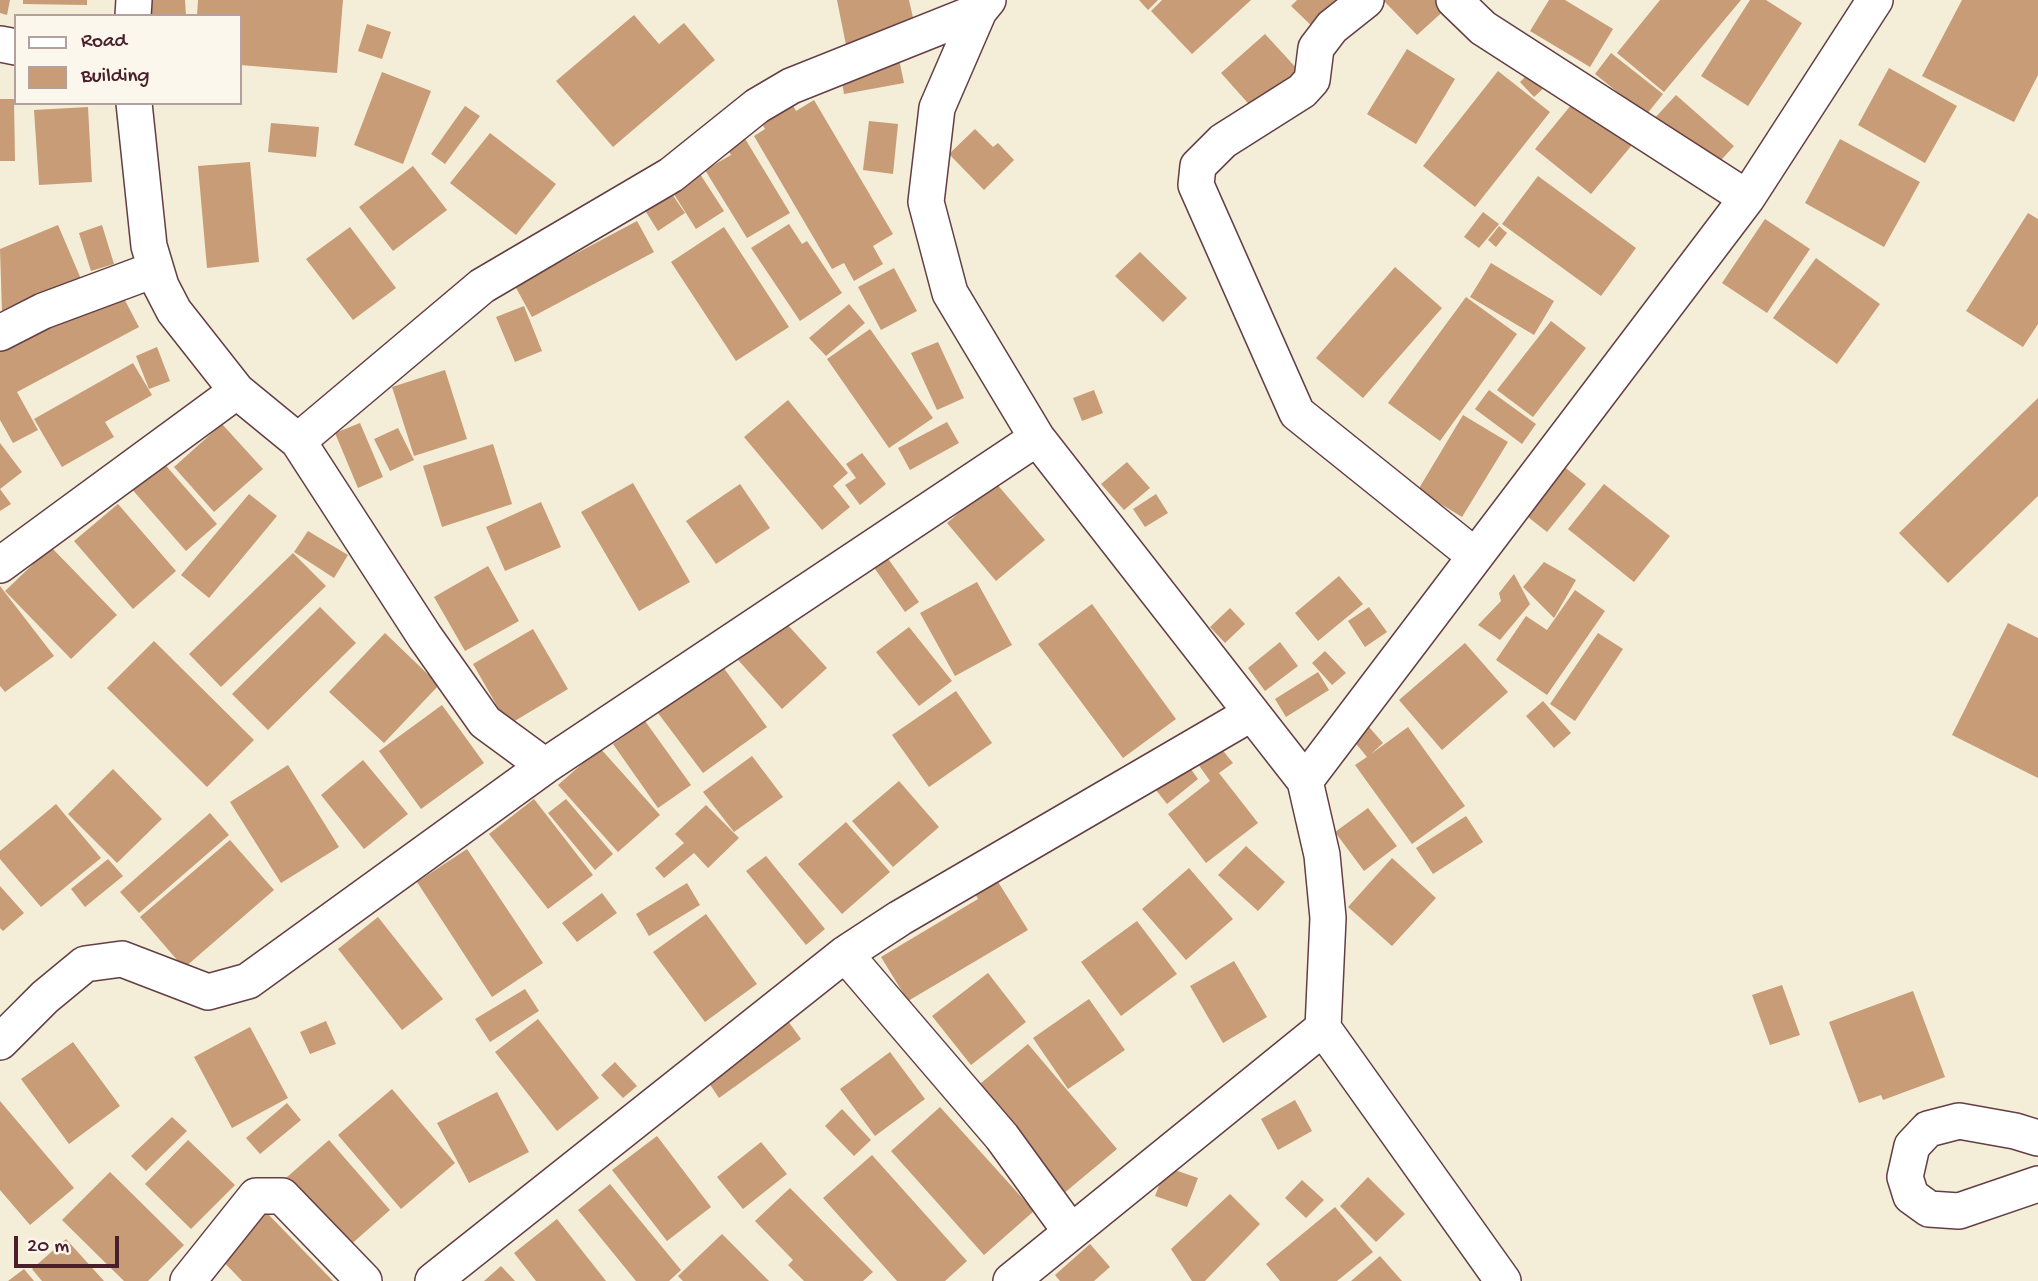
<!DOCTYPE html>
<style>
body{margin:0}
#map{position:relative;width:2038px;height:1281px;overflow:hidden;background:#f4edd7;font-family:"Gochi Hand",sans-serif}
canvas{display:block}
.legend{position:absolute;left:14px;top:14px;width:228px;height:91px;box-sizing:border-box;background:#fbf7ec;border:2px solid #b4a19f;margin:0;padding:9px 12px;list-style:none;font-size:21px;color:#4a1f2b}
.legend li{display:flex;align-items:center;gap:14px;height:35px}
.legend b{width:35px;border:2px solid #b4a19f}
.scale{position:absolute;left:14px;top:1236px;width:105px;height:32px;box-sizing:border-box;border:4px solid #4a1f2b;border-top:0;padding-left:9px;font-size:21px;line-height:24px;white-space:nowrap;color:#4a1f2b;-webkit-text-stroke:5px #fbf7ec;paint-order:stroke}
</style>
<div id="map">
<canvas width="2038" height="1281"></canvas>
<ul class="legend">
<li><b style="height:9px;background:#fff"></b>Road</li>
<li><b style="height:19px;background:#c79c76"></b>Building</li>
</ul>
<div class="scale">20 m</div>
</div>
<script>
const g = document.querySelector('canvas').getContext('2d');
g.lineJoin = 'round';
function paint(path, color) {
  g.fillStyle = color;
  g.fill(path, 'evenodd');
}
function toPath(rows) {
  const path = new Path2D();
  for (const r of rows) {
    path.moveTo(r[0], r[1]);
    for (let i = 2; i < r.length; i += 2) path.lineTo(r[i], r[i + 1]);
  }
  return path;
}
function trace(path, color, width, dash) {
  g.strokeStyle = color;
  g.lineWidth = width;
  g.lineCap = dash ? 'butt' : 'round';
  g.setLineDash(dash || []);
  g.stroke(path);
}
paint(toPath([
 [0,0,10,0,7,15,0,13],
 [23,0,87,0,87,5,23,4],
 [148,0,185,0,186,16,148,16],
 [198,0,343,0,337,73,240,65,240,16,197,16],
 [837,0,909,0,916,31,846,45],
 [1139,0,1158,0,1148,10],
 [1162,0,1251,0,1192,54,1151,11],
 [1297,0,1349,0,1318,32,1291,6],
 [1383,0,1441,0,1448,7,1417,35],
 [1549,0,1565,0,1613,29,1590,67,1530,31],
 [1660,0,1741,0,1664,92,1617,53],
 [1750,0,1766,0,1802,23,1748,106,1701,76],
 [1962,0,2038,0,2038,75,2014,122,1922,76],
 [634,15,659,44,684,23,715,60,613,147,556,81],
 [367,24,391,32,382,59,358,51],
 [1265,34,1299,71,1255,111,1221,73],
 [1407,49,1455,79,1416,144,1367,114],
 [1611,53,1663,94,1646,115,1595,74],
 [899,59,904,83,844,94,840,70],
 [1889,68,1957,106,1925,163,1858,125],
 [1532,70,1547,85,1534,97,1520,82],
 [1498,71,1550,112,1475,207,1423,166],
 [382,72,431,91,403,164,354,145],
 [1676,95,1734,146,1711,171,1653,120],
 [789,98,796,111,814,100,893,234,873,246,883,264,854,281,844,263,832,269,754,136,765,129,758,116],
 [0,99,14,99,15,161,0,161],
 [1576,99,1632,145,1591,194,1535,149],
 [465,106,480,116,445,164,431,154],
 [88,107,92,182,39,185,34,110],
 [869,121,898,124,893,174,863,170],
 [271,123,319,127,316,157,268,152],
 [975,129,993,147,998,143,1014,160,984,190,949,154],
 [490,133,556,184,516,235,450,183],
 [744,137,790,213,747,238,705,170,731,155,727,148],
 [1840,139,1920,182,1884,247,1805,203],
 [250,162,259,262,207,268,198,166],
 [413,166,447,210,393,251,359,207],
 [700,174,724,211,696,229,672,191],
 [1538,176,1636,248,1601,296,1502,224],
 [667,187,685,213,658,231,641,204],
 [1483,212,1499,224,1479,248,1464,237],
 [2028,213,2038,219,2038,324,2023,347,1966,311],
 [1765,219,1810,249,1767,313,1722,283],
 [637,221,654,252,532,317,515,286],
 [789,224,802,244,807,241,842,293,800,321,751,248],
 [58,225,81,279,2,312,0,249],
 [102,225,114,264,91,271,79,233],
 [1499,226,1507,233,1496,247,1488,240],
 [350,227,396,288,353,320,306,259],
 [724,227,789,327,736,361,671,262],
 [1140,252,1187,298,1163,322,1115,276],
 [1816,258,1880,304,1837,364,1773,318],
 [1491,263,1554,301,1534,335,1470,297],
 [1395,267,1442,308,1363,398,1316,358],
 [894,268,917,311,881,330,858,287],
 [118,287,139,327,17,392,38,430,13,443,0,420,0,349],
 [1466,297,1517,334,1440,441,1388,403],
 [849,304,865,323,826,356,809,338],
 [524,306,542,351,515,362,496,317],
 [1551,321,1586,348,1533,417,1497,390],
 [870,329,933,418,889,448,827,359],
 [938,342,964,398,937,410,911,353],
 [157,347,170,381,149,389,136,356],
 [133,363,152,395,105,422,114,437,62,467,34,419],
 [445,370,467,439,414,456,392,387],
 [1094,390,1103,413,1082,421,1073,398],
 [1489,390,1536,424,1522,444,1475,409],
 [2038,398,2038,496,1948,583,1899,533],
 [788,400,848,473,833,486,850,507,822,530,744,437],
 [1463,415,1508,442,1462,517,1418,490],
 [947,422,959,443,910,470,898,448],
 [360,423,383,477,358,488,335,433],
 [222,424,263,469,214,512,174,467],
 [398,428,414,460,390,471,374,439],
 [0,443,22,472,0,489,11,504,0,511],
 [493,444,512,504,442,527,423,466],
 [862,453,886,484,860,505,845,485,856,478,846,464],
 [161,460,217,524,186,551,130,487],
 [1127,462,1150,488,1124,510,1101,484],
 [1562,465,1586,484,1547,532,1523,513],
 [995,482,1045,540,996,581,947,523],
 [633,483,690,582,639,611,581,512],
 [740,484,770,528,716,564,686,521],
 [1604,484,1670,536,1634,582,1568,529],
 [249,494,277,516,209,598,181,575],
 [1156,494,1168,513,1145,527,1133,509],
 [541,502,561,547,505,571,486,527],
 [118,504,176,571,133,609,74,541],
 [308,531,348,555,334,578,294,552],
 [879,546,919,602,905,612,866,556],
 [51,547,117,615,71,659,5,591],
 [293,553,326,586,221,687,189,654],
 [1544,562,1576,580,1554,618,1523,587],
 [488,566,519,621,465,651,434,597],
 [1514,574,1530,604,1500,640,1478,625,1501,601,1499,593],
 [1339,576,1363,604,1318,641,1295,613],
 [977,582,1012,645,955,676,920,613],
 [0,586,54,656,5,692,0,686],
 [1575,590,1605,611,1547,695,1496,660,1526,616,1547,630],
 [1092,604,1176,719,1123,758,1038,644],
 [320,607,356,643,268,730,232,694],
 [1369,607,1387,632,1365,647,1348,621],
 [1230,608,1245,624,1225,643,1210,627],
 [776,612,827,668,782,709,731,652],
 [2008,623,2038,638,2038,778,1952,735],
 [909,627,952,681,919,706,876,652],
 [533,629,568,689,508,725,473,664],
 [385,633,439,685,384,743,329,692],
 [1598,633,1623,649,1575,721,1550,704],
 [154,641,254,740,207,787,107,688],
 [1280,642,1298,666,1265,691,1248,668],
 [1465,643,1508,692,1442,750,1399,700],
 [1325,651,1346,673,1332,685,1312,663],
 [723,667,767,727,703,773,658,713],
 [1318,672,1329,690,1286,717,1275,699],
 [956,691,992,743,929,787,892,735],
 [1543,701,1571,733,1554,748,1526,716],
 [442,705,484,763,421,809,379,751],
 [645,721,691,785,658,808,613,744],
 [1369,727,1383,743,1371,754,1408,727,1465,806,1412,844,1355,765,1367,757,1353,740],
 [1220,747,1233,763,1219,773,1258,823,1206,863,1168,814,1210,781,1198,764],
 [600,748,660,815,618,852,558,785],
 [752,756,783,797,734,832,703,792],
 [363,760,408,814,364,849,321,795],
 [288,765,339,847,281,883,230,802],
 [1188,765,1198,779,1167,804,1156,790],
 [113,769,162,819,117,863,68,814],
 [899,781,939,827,893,867,852,821],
 [534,799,593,875,548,909,489,834],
 [566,799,613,854,595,870,548,813],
 [56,804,101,858,41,907,0,859,0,851],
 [706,805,739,838,708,868,694,853,664,878,655,868,684,843,675,834],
 [1368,808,1397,846,1364,871,1335,832],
 [210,813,229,835,139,913,120,892],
 [1466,816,1483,842,1433,874,1416,848],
 [846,822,890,872,842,914,798,864],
 [230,840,274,890,184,968,140,917],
 [1246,846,1285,882,1258,911,1218,875],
 [467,849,543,963,492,997,417,882],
 [766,856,825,929,806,945,746,871],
 [1392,858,1436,898,1392,946,1348,907],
 [108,859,123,876,85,907,71,889],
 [1189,868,1233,919,1186,960,1142,909],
 [995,877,1028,930,908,1001,881,957,978,899,973,890],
 [687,883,700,905,649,936,636,914],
 [0,886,24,913,3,931,0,928],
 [602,893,617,913,577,942,562,923],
 [706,914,757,984,705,1022,653,952],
 [378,917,443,999,402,1030,338,949],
 [1137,921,1177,974,1121,1016,1081,962],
 [1234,961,1267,1017,1223,1043,1190,986],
 [988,973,1026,1022,971,1065,932,1016],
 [1782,985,1800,1035,1770,1045,1752,995],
 [525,989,539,1011,490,1042,475,1019],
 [1913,991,1945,1077,1883,1100,1881,1095,1859,1103,1829,1022],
 [1089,999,1125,1050,1068,1089,1033,1038],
 [538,1019,599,1098,557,1131,495,1052],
 [326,1021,336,1044,310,1054,300,1032],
 [788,1021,801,1039,719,1098,707,1080],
 [250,1027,288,1098,232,1128,194,1057],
 [73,1042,120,1106,69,1144,21,1079],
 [1028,1044,1117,1149,1063,1194,975,1088],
 [890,1052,925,1099,875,1136,840,1089],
 [615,1062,637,1086,623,1098,601,1075],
 [392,1089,455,1163,401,1209,338,1135],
 [497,1092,529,1152,469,1183,437,1123],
 [1295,1100,1312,1131,1278,1150,1261,1119],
 [0,1101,74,1188,30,1225,0,1190],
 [287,1103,301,1120,260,1154,246,1138],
 [940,1107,1034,1211,984,1255,891,1151],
 [842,1109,871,1140,854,1156,825,1126],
 [172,1117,187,1131,146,1171,131,1156],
 [657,1136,711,1207,667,1241,612,1170],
 [188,1140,235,1185,191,1229,145,1184],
 [329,1140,390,1210,348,1247,286,1178],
 [761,1142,787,1174,743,1209,717,1177],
 [872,1155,967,1261,945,1281,897,1281,823,1198],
 [1166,1167,1198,1178,1187,1207,1155,1196],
 [110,1172,184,1245,148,1281,124,1281,62,1220],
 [1368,1177,1405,1214,1376,1242,1340,1206],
 [1302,1180,1324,1200,1306,1218,1285,1198],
 [610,1184,681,1270,669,1281,636,1281,578,1210],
 [790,1188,873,1272,863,1281,804,1281,788,1265,793,1260,755,1221],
 [1230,1194,1260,1224,1205,1281,1192,1281,1171,1249],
 [1335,1207,1373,1252,1337,1281,1280,1281,1266,1264],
 [265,1211,333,1281,242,1281,218,1256],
 [557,1219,606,1281,536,1281,514,1253],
 [722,1234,769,1281,683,1281,678,1276],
 [66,1239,104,1281,42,1281,32,1269],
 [1090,1244,1110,1267,1094,1281,1060,1281,1055,1275],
 [1380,1256,1402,1281,1351,1281],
 [501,1266,515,1281,484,1281],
 [24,1269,34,1281,8,1281]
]), '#c79c76');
const street = toPath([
 [988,0,979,11,937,108,926,202,950,293,1037,438,1305,781,1322,855,1328,918,1323,1028,1503,1281],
 [1366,0,1332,27,1316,48,1312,80,1302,91,1223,141,1198,166,1196,185,1297,413,1475,556],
 [1454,0,1483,28,1747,198],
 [133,16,134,0],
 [0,44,16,47],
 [134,103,149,246,161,286,174,311,237,391,298,441,425,637,485,722,545,766],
 [0,333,43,311,156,269],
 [298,441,482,286,671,175,757,106,791,86,979,11],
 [0,565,237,391],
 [1305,781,1747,198,1875,0],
 [845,954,1002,1137,1071,1232],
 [0,1042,45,997,85,964,122,959,208,992,248,981,545,766,1037,438],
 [2038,1138,2015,1131,1959,1121,1928,1129,1912,1146,1905,1177,1911,1196,1929,1209,1959,1211,2038,1184],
 [188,1281,256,1196,282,1196,364,1281],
 [433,1281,845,954,900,918,1252,713],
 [1011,1281,1323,1028]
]);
trace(street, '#643e45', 38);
trace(street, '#fff', 35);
</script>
